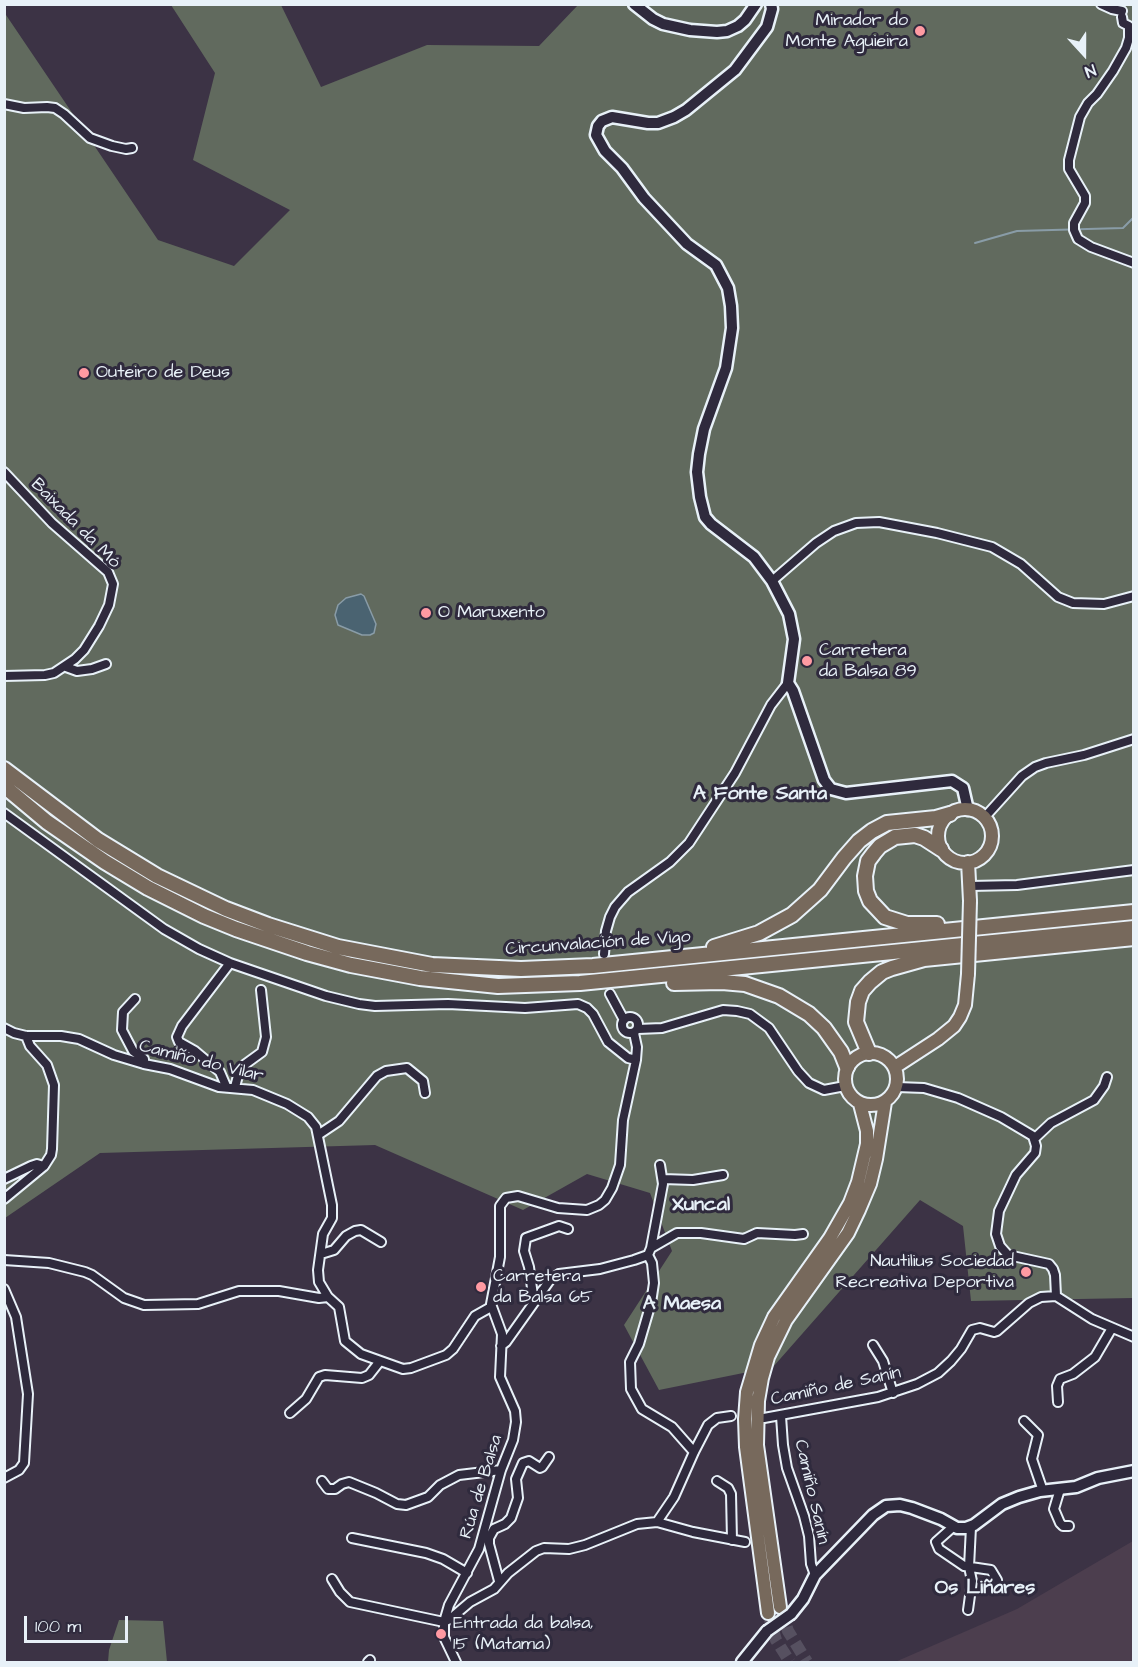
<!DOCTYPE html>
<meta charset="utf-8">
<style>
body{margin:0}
#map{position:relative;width:1138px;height:1667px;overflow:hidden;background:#3c3345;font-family:"Architects Daughter",sans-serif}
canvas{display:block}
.frame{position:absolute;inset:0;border:6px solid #e8f1f8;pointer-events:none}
.north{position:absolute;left:1054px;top:24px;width:60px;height:60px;-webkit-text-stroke:4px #2f2a3d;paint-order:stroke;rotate:159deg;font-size:16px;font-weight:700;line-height:24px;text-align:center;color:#e8f1f8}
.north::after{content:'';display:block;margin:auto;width:21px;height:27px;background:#e8f1f8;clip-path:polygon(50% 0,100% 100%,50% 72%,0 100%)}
.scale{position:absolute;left:24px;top:1616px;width:104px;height:27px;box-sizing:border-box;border:3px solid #e8f1f8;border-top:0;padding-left:8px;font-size:18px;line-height:21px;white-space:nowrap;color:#e8f1f8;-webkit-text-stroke:4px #2f2a3d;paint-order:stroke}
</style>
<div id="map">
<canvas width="1138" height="1667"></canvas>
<div class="frame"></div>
<div class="north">N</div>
<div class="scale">100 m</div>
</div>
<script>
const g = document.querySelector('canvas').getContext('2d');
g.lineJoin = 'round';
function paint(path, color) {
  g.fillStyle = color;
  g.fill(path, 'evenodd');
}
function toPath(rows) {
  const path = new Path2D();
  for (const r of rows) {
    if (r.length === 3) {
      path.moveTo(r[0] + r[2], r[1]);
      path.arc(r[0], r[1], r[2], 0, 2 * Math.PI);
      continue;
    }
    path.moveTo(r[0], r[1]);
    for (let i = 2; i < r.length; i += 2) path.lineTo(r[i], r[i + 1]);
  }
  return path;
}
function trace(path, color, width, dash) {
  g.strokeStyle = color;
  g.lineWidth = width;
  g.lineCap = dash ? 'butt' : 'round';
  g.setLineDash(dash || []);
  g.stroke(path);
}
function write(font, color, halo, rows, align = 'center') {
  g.font = font + ' "Architects Daughter",sans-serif';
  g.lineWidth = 6;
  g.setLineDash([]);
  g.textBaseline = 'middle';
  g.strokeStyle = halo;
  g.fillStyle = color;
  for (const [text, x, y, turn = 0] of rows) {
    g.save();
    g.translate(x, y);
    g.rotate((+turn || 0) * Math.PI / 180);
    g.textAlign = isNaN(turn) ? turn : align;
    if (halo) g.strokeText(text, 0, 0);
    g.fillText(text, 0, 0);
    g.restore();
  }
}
paint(toPath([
 [1133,1541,1133,1662,895,1662,1017,1609]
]), '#4c3e4e');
paint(toPath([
 [171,5,281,5,321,87,427,45,539,46,578,5,1133,5,1133,1298,971,1301,963,1226,920,1200,773,1367,659,1390,624,1325,672,1251,650,1193,587,1174,523,1210,375,1145,100,1153,5,1218,4,12,158,240,234,266,290,210,193,160,215,73],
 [119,1620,163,1621,167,1662,108,1662,109,1650]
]), '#616a5e');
const water = toPath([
 [361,594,364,596,376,624,374,633,370,635,362,635,338,625,335,615,338,605,346,598,361,594]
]);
paint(water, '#4a6371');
trace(water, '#899ca7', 1.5);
trace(toPath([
 [975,243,1017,231,1123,228,1134,217]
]), '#899ca7', 2);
trace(toPath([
 [604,954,610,994]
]), '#565060', 8, [8, 4]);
trace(toPath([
 [781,1610,788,1631,807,1662],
 [768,1613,776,1640,790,1662]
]), '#565060', 12, [12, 6]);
const street = toPath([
 [1101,4,1112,9,1122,11],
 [1122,17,1123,23,1129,26,1129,38,1126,48,1113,71,1097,94,1088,103,1080,117,1069,160,1069,169,1085,196,1085,203,1074,223,1074,230,1078,239,1091,247,1134,263],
 [4,104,24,108,47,107,55,108,64,114,90,138,112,146,126,149,132,148],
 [4,472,52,523,108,572,113,584,109,605,99,626,84,650,75,659,54,673,45,675,4,676],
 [772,581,816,543,834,531,856,523,879,522,937,533,992,547,1021,564,1058,597,1073,603,1104,604,1134,596],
 [66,667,77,671,92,669,106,664],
 [4,813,164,929,199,949,230,963,326,996,359,1004,375,1006,448,1004,525,1008,578,1004,587,1008,593,1014,608,1042,628,1058,636,1060],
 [984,818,1022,776,1035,767,1046,763,1084,755,1134,739],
 [970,886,1017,885,1134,870],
 [604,954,606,931,610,917,615,907,628,892,670,862,689,843,735,773,771,705,788,683],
 [610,994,624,1020],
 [135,999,123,1012,122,1030,133,1051,144,1059,144,1064],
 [630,1025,8],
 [4,1028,14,1033,26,1036,61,1036,79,1039,114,1055,144,1064,170,1069,219,1087,253,1090,287,1104,308,1117,316,1127,332,1205,332,1218,323,1234,318,1270,319,1282,328,1297,339,1307,345,1341,361,1354,403,1369,411,1368,446,1355,453,1349,475,1316,491,1307],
 [638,1029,662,1028,723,1010,737,1011,750,1014,769,1028,798,1071,809,1083,824,1090,845,1086],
 [226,1086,220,1072,195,1051,179,1042,177,1037,182,1026,230,963],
 [235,1087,240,1068,262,1052,266,1037,261,990],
 [897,1087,924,1088,958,1098,1001,1117,1033,1136,1036,1146,1035,1153,1016,1175,999,1211,996,1234,1000,1246,1008,1255,1049,1264,1053,1269,1055,1275,1056,1296],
 [318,1135,339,1121,377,1076,386,1071,407,1068,423,1081,425,1093],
 [1034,1139,1051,1123,1094,1100,1104,1086,1107,1077],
 [4,1179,31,1166,37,1164,44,1166,51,1155,52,1149,54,1085,47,1065,30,1046,26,1036],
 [663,1179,693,1180,723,1175],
 [4,1199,44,1166],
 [651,1248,663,1184,660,1165],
 [321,1254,334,1250,346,1236,355,1231,361,1230,381,1242],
 [648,1255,652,1263,654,1283,651,1303,639,1344,630,1362,631,1389,642,1409,672,1427,694,1452],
 [4,1260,49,1263,85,1272,92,1275,124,1298,144,1305,198,1304,239,1291,279,1291,319,1298,328,1297],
 [4,1289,16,1317,28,1394,24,1463,19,1470,4,1478],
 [534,1302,529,1267,524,1251,526,1238,559,1226,568,1229],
 [873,1345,883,1361,893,1393],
 [501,1346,506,1342,550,1280,559,1274,600,1269,634,1260,648,1255,651,1248,677,1233,701,1233,744,1239,757,1233,795,1235,803,1234],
 [1058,1402,1057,1386,1060,1379,1073,1374,1095,1357,1112,1328],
 [290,1413,306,1399,319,1377,325,1375,362,1378,369,1375,380,1361],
 [781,1416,783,1445,787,1468,804,1516,809,1536,811,1564,815,1575],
 [764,1418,878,1397,917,1384,938,1373,951,1361,961,1349,972,1330,980,1328,994,1332,997,1331,1029,1303,1041,1297,1056,1296,1092,1319,1134,1337],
 [1024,1421,1038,1435,1032,1459,1043,1491],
 [322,1481,328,1489,335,1489,342,1484,349,1482,376,1493,397,1504,406,1505,428,1497,440,1485,459,1475,501,1470],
 [717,1481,728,1488,731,1494,732,1540],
 [1060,1489,1054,1509,1060,1523,1063,1526,1069,1526],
 [657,1522,674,1497,694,1452,708,1425,717,1418,731,1416],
 [954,1526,936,1542,939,1549,964,1566,991,1570,997,1580],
 [352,1538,426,1553,443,1559,467,1573],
 [332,1579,340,1592,350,1602,444,1622],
 [499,1581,489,1544,489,1538,494,1529,505,1524,511,1518,518,1498,516,1479,523,1463,529,1461,540,1468,542,1467,549,1457],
 [968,1610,972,1581,969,1567,971,1527],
 [444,1622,450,1619,470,1602,494,1589,508,1573,536,1551,544,1548,569,1549,585,1545,637,1524,657,1522,693,1532,745,1542],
 [368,1662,370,1660],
 [456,1662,444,1637,444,1622,449,1605,479,1549,501,1470,513,1440,516,1422,515,1411,500,1377,502,1334,491,1304,500,1257,500,1206,506,1198,518,1196,558,1208,587,1210,599,1205,605,1200,612,1188,620,1165,623,1120,636,1060,637,1047,634,1033]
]);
const secondary = toPath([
 [634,4,653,19,663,24,690,30,717,32,727,31,738,26,745,20,756,4],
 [771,4,772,9,767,27,735,70,686,110,674,117,658,123,648,123,612,117,602,121,598,126,596,135,605,151,622,168,644,198,687,244,716,265,728,288,731,306,732,328,726,368,704,429,699,454,697,472,700,497,705,517,711,524,754,557,772,581,789,614,794,639,788,683,793,691,824,780,831,789,846,793,952,781,963,788,968,810],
 [791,1614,803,1599,815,1575,873,1515,886,1506,900,1505,912,1508,941,1519,957,1528,966,1528,974,1525,1002,1504,1019,1497,1040,1491,1076,1487,1098,1478,1134,1471],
 [742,1662,767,1631]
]);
const primary = toPath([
 [965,836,27],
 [968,862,970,901],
 [871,1079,26],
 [895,1067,938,1039,954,1026,960,1017,965,1005,968,974],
 [780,1607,757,1445,758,1401,762,1378,768,1357,786,1320,848,1233,859,1210,870,1184,876,1159,885,1102],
 [768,1613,746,1447,745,1419,747,1392,761,1345,774,1317,830,1238,850,1203,858,1182,867,1144,867,1131,860,1104]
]);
const highway = toPath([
 [4,769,98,840,157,876,226,909,268,925,338,947,432,965,521,969,593,966,1134,912],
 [4,786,47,822,105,862,148,888,204,916,236,929,307,953,351,965,420,978,498,986,580,983,1134,928],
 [937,924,907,924,885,917,870,901,866,891,865,876,868,861,874,853,880,846,895,837,915,835,924,838,941,849],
 [714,947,759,933,792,915,820,890,844,858,859,841,872,831,887,823,936,818,950,814],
 [674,983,722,982,745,984,779,996,809,1014,824,1028,841,1052,847,1067],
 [869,1053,856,1022,858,1002,862,991,870,982,882,972,892,968,924,959,1134,938]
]);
trace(street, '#e8f1f8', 12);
trace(secondary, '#e8f1f8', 15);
trace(primary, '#e8f1f8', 16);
trace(highway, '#e8f1f8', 18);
trace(street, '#2f2a3d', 8);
trace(secondary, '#2f2a3d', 10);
trace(primary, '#77695c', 12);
trace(highway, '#77695c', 14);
const secondaryBridge = toPath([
 [767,1631,791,1614]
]);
const primaryBridge = toPath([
 [968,974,970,901]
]);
trace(secondaryBridge, '#e8f1f8', 15, []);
trace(primaryBridge, '#e8f1f8', 16, []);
trace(secondaryBridge, '#2f2a3d', 10);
trace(primaryBridge, '#77695c', 12);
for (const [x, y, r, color] of [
 [920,31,6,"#ff9aa2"],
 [84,373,6,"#ff9aa2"],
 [426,613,6,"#ff9aa2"],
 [807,661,6,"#ff9aa2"],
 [1026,1272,6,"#ff9aa2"],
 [481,1287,6,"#ff9aa2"],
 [441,1634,6,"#ff9aa2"]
]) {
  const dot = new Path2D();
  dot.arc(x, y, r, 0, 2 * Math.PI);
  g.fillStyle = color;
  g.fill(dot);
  trace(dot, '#2f2a3d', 2);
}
write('18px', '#e8f1f8', '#2f2a3d', [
 ["Mirador do",908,21,"right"],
 ["Monte Aguieira",908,42,"right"],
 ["Outeiro de Deus",96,373],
 ["O Maruxento",438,613],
 ["Carretera",819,651],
 ["da Balsa 89",819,672],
 ["Nautilius Sociedad",1014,1262,"right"],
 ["Recreativa Deportiva",1014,1283,"right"],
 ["Carretera",493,1277],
 ["da Balsa 65",493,1298],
 ["Entrada da balsa,",453,1624],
 ["15 (Matama)",453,1645]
], 'left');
write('18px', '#e8f1f8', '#2f2a3d', [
 ["Baixada da Mó",75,524,45],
 ["Circunvalación de Vigo",598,944,-4],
 ["Camiño do Vilar",201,1062,14],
 ["Camiño de Sanín",836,1387,-12],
 ["Rúa de Balsa",482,1487,-73],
 ["Camiño Sanín",811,1492,77]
]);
write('bold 20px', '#e8f1f8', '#2f2a3d', [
 ["A Fonte Santa",760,795],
 ["Xuncal",701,1206],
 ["A Maesa",682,1305],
 ["Os Liñares",985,1589]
]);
</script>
